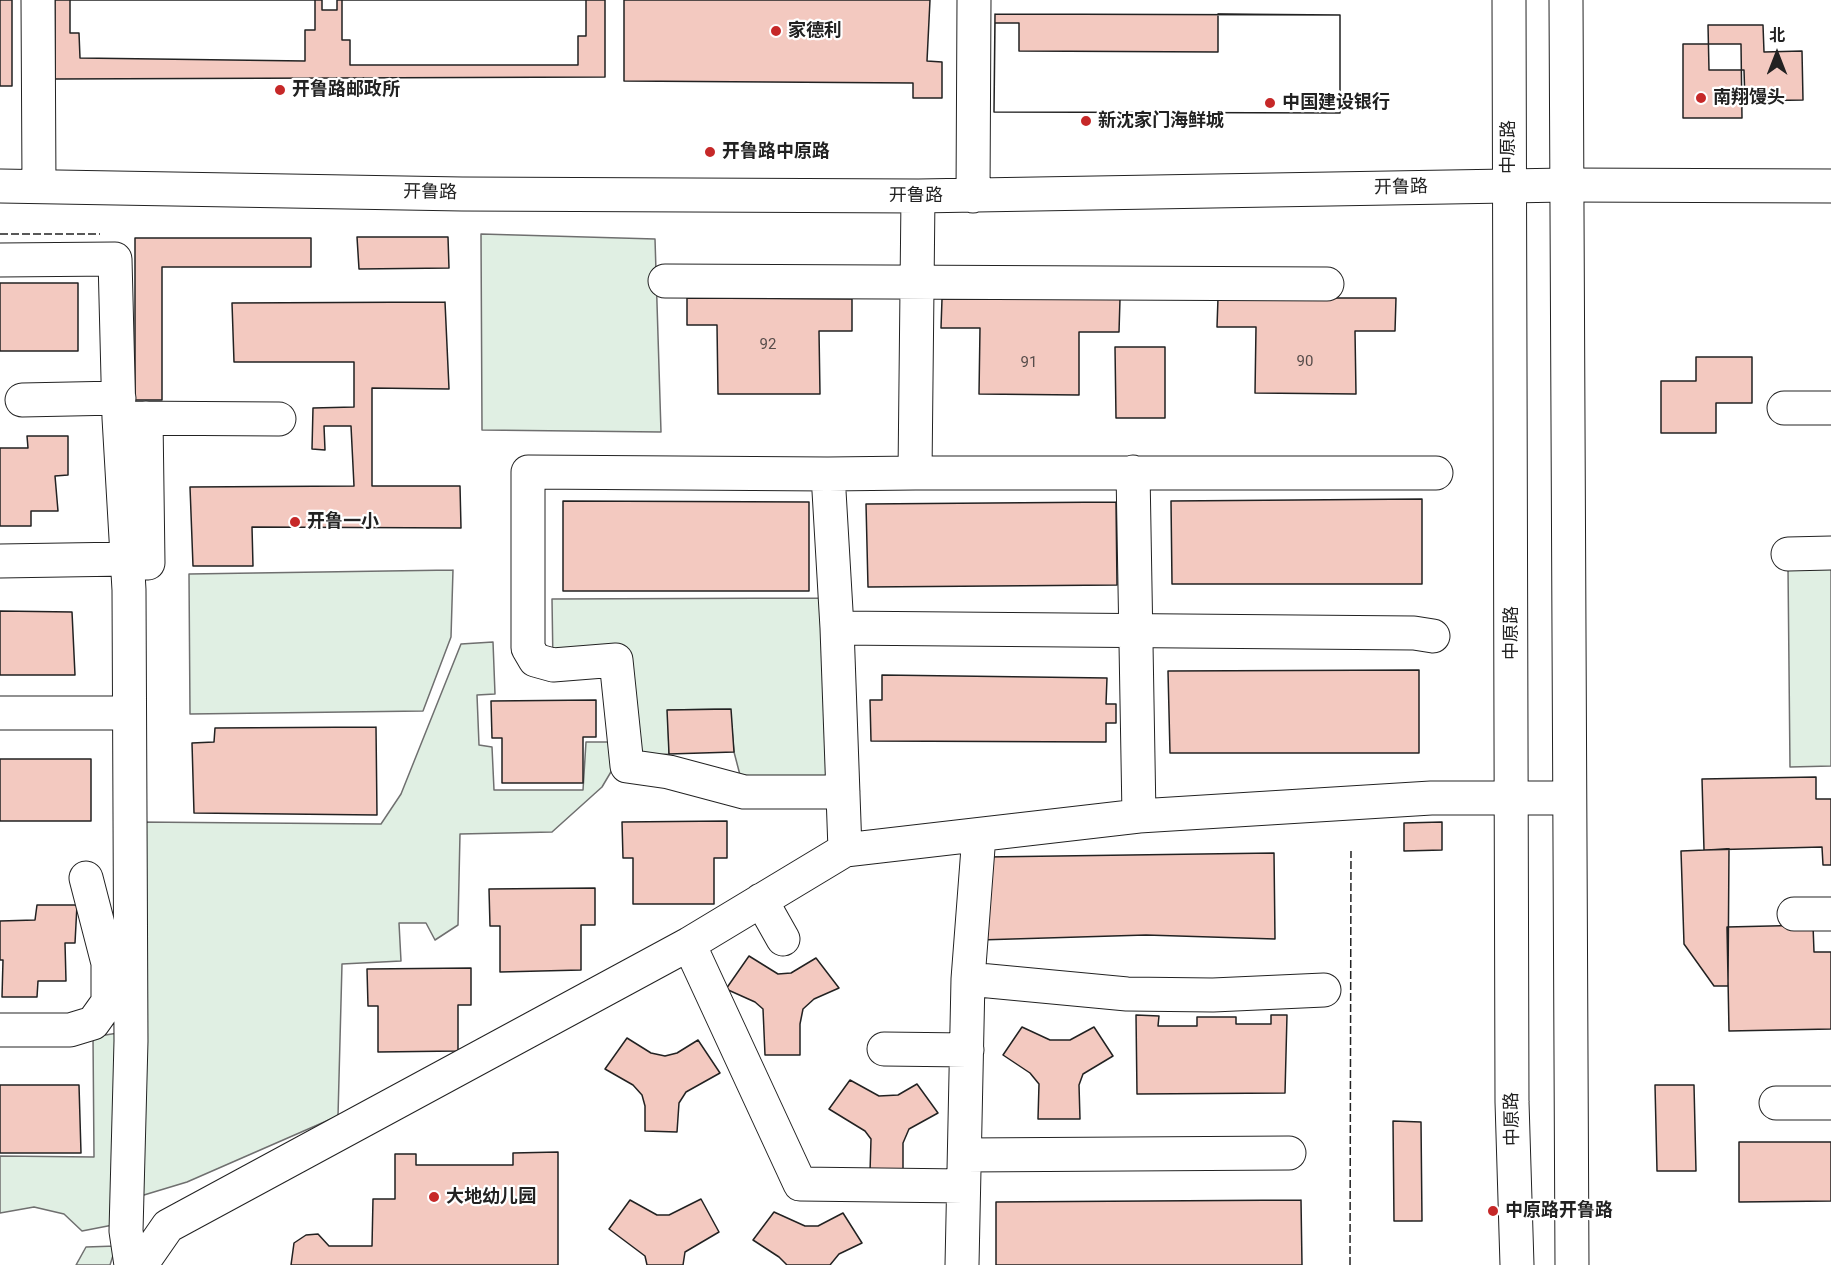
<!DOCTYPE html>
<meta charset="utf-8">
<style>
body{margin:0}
#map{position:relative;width:1831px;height:1265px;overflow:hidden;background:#fff;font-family:Roboto,"Noto Sans SC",sans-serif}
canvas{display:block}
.north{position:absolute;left:1747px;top:24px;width:60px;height:60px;-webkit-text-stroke:4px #fff;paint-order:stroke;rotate:0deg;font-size:16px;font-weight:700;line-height:24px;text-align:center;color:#222}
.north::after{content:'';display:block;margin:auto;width:21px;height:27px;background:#222;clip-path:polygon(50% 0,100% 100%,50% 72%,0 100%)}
</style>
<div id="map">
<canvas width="1831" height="1265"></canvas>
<div class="north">北</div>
</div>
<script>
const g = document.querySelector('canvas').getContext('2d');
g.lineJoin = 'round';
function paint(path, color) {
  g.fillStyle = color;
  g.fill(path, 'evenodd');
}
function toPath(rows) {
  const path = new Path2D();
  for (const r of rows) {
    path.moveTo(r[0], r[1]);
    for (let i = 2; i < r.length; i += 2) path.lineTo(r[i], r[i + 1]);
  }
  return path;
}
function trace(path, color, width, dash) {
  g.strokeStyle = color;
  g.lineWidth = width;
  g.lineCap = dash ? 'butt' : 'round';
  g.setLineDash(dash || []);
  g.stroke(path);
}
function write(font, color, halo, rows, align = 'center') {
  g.font = font + ' Roboto,"Noto Sans SC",sans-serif';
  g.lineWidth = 4.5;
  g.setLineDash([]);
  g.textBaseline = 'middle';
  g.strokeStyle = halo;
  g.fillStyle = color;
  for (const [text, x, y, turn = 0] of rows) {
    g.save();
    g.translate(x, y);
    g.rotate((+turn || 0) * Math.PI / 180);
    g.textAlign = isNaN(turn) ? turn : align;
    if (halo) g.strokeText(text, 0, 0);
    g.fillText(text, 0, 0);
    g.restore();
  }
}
const green = toPath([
 [481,234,655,239,661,432,482,430,481,234],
 [1788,568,1831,568,1831,766,1790,767,1788,568],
 [453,570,451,637,423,711,190,714,189,574,453,570],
 [822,598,828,782,740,775,734,752,730,709,668,710,669,754,626,757,616,660,553,665,552,599,822,598],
 [493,642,495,694,477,695,479,745,492,747,494,790,583,790,586,742,618,742,618,760,602,787,552,832,460,834,458,925,435,940,426,923,399,923,401,961,342,964,338,1116,187,1182,134,1198,136,822,381,824,401,794,461,644,493,642],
 [118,1033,118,1224,82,1231,64,1214,34,1207,0,1213,0,1156,94,1157,93,1037,118,1033],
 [116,1246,110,1265,76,1265,86,1247,116,1246]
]);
paint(green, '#e0efe3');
trace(green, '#6f6f6f', 1.5);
const building = toPath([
 [0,0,12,0,12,86,0,86,0,0],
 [55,0,322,0,322,10,337,10,337,0,605,0,605,77,55,79,55,0],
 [70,0,315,0,315,30,305,30,305,61,80,58,79,33,70,33,70,0],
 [342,0,586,0,586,36,578,36,578,65,350,65,350,40,342,40,342,0],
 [624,0,930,0,927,61,942,62,942,98,913,98,913,83,624,81,624,0],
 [995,14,1340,15,1340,113,994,112,995,14],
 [1218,14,1340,15,1340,113,994,112,995,23,1019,23,1019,51,1218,52,1218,14],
 [1708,25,1763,25,1764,52,1802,51,1803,100,1745,101,1744,70,1709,70,1708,25],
 [1683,44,1741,44,1742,118,1683,118,1683,44],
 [357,237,448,237,449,268,359,269,357,237],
 [135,238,311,238,311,267,162,267,162,400,135,400,135,238],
 [0,283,78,283,78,351,0,351,0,283],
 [687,298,852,299,852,331,819,331,820,394,718,394,717,325,687,325,687,298],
 [1218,298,1396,298,1395,331,1355,331,1356,394,1255,393,1256,327,1217,327,1218,298],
 [942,299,1120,299,1119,332,1079,332,1079,395,979,394,980,328,941,328,942,299],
 [445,302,449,389,372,388,372,486,460,486,461,528,252,527,253,566,193,566,190,487,354,486,351,426,324,426,325,450,312,449,313,408,354,407,354,362,234,362,232,303,445,302],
 [1115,347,1165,347,1165,418,1116,418,1115,347],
 [1696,357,1752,357,1752,403,1716,403,1716,433,1661,433,1661,381,1696,381,1696,357],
 [27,436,68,436,68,475,55,476,58,511,31,511,31,526,0,526,0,448,28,448,27,436],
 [1422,499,1422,584,1172,584,1171,501,1422,499],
 [563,501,809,502,809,591,563,591,563,501],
 [1116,502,1117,585,868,587,866,504,1116,502],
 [0,611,72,612,75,675,0,675,0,611],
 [1419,670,1419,753,1170,753,1168,671,1419,670],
 [882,675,1107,678,1106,704,1116,704,1116,723,1106,723,1106,742,871,741,870,700,882,700,882,675],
 [596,700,596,737,583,737,583,783,502,783,502,738,492,738,491,701,596,700],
 [731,709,734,752,669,754,667,710,731,709],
 [376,727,377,815,194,813,192,743,214,742,215,728,376,727],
 [0,759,91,759,91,821,0,821,0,759],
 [1816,777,1816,799,1831,799,1831,865,1823,865,1822,847,1704,850,1702,779,1816,777],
 [727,821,727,858,714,858,714,904,633,904,633,858,623,858,622,822,727,821],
 [1442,822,1442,850,1404,851,1404,823,1442,822],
 [1729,849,1728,986,1714,986,1684,944,1681,851,1729,849],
 [1274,853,1275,939,1146,935,979,940,986,857,1274,853],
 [595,888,595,925,581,925,581,970,500,972,500,926,490,926,489,889,595,888],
 [37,905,77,905,75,943,65,943,66,981,38,981,37,997,2,997,3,960,0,960,0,921,35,920,37,905],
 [1813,925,1814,952,1831,952,1831,1029,1729,1031,1727,927,1813,925],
 [749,956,778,974,791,973,816,958,839,988,814,999,803,1009,800,1024,800,1055,765,1055,763,1009,755,1002,726,989,749,956],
 [471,968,471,1005,458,1005,458,1051,378,1052,378,1006,368,1006,367,969,471,968],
 [1136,1015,1159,1016,1158,1026,1197,1026,1197,1017,1236,1017,1236,1024,1271,1024,1271,1015,1287,1015,1285,1093,1137,1094,1136,1015],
 [1022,1027,1050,1040,1070,1040,1094,1027,1113,1056,1083,1074,1079,1085,1080,1119,1038,1119,1039,1084,1030,1073,1003,1055,1022,1027],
 [627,1038,651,1053,665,1056,677,1053,698,1040,720,1073,686,1092,679,1103,677,1132,645,1131,645,1106,642,1095,633,1085,605,1069,627,1038],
 [850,1080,879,1096,898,1095,917,1084,938,1113,909,1129,903,1143,903,1172,870,1172,871,1139,865,1131,829,1109,850,1080],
 [0,1085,79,1085,81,1153,0,1153,0,1085],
 [1655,1085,1694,1085,1696,1171,1657,1171,1655,1085],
 [1393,1121,1421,1122,1422,1221,1394,1221,1393,1121],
 [1739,1142,1831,1142,1831,1201,1739,1202,1739,1142],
 [558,1152,558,1265,291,1265,294,1243,306,1235,318,1234,329,1246,372,1246,373,1199,395,1199,395,1154,416,1154,416,1165,513,1165,513,1153,558,1152],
 [701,1199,719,1232,685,1252,683,1265,647,1265,645,1256,609,1229,630,1200,657,1215,669,1215,701,1199],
 [1301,1200,1302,1265,996,1265,996,1202,1301,1200],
 [774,1212,805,1226,818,1226,843,1213,862,1243,839,1254,830,1265,787,1265,779,1257,753,1240,774,1212]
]);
paint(building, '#f3c9c0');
trace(building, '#222', 1.5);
const minor = toPath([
 [38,0,39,185],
 [0,186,462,194,918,196,1566,185,1831,186],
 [973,196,974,0],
 [0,260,115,259,119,418,129,590,131,1041,126,1231,131,1265],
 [665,281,1327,284],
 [22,400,119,398],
 [1784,408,1831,408],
 [124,418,279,419],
 [146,418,148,563],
 [1133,472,1139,816],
 [915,473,1436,473],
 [828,474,528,472,528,648,535,660,553,665,616,660,627,766,669,772,744,792,843,792],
 [1788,554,1831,553],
 [0,561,127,559],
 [837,628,1414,633,1433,636],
 [0,713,129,713],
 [845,850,1139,816,1431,798,1569,798],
 [761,900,783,939],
 [1794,914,1831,914],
 [689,944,800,1184,963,1186],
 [968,979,1127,994,1213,995,1324,990],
 [0,1030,70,1030,93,1023,108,1002,108,963,86,878],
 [884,1049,967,1050],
 [1776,1103,1831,1103],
 [965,1155,1289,1153],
 [141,1265,168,1226,689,944,845,850,837,628,828,474,915,473,918,196],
 [962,1265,968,979,979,835]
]);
const major = toPath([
 [1509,0,1512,1102,1517,1265],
 [1566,0,1572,1265]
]);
trace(minor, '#222', 35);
trace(major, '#222', 35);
trace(minor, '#fff', 33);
trace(major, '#fff', 33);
trace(toPath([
 [0,234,100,234],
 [1350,1265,1351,851]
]), '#222', 1.5, [8, 3]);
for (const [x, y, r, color] of [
 [776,31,6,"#c62828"],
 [280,90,6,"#c62828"],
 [1701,98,6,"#c62828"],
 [1270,103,6,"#c62828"],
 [1086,121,6,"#c62828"],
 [710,152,6,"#c62828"],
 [295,522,6,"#c62828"],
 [434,1197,6,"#c62828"],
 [1493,1211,6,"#c62828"]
]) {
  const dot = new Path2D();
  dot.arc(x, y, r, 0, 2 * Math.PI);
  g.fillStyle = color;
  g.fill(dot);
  trace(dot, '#fff', 2);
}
write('15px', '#564c4a', null, [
 ["92",768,345],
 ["90",1305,362],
 ["91",1029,363]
]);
write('bold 18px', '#222', '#fff', [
 ["家德利",788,31],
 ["开鲁路邮政所",292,90],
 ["南翔馒头",1713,98],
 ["中国建设银行",1282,103],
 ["新沈家门海鲜城",1098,121],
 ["开鲁路中原路",722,152],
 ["开鲁一小",307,522],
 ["大地幼儿园",446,1197],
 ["中原路开鲁路",1505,1211]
], 'left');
write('18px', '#222', '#fff', [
 ["中原路",1509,147,-90],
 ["开鲁路",1401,188,-1],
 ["开鲁路",430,193,1],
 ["开鲁路",916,196],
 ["中原路",1512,633,-90],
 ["中原路",1513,1119,-91]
]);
</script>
